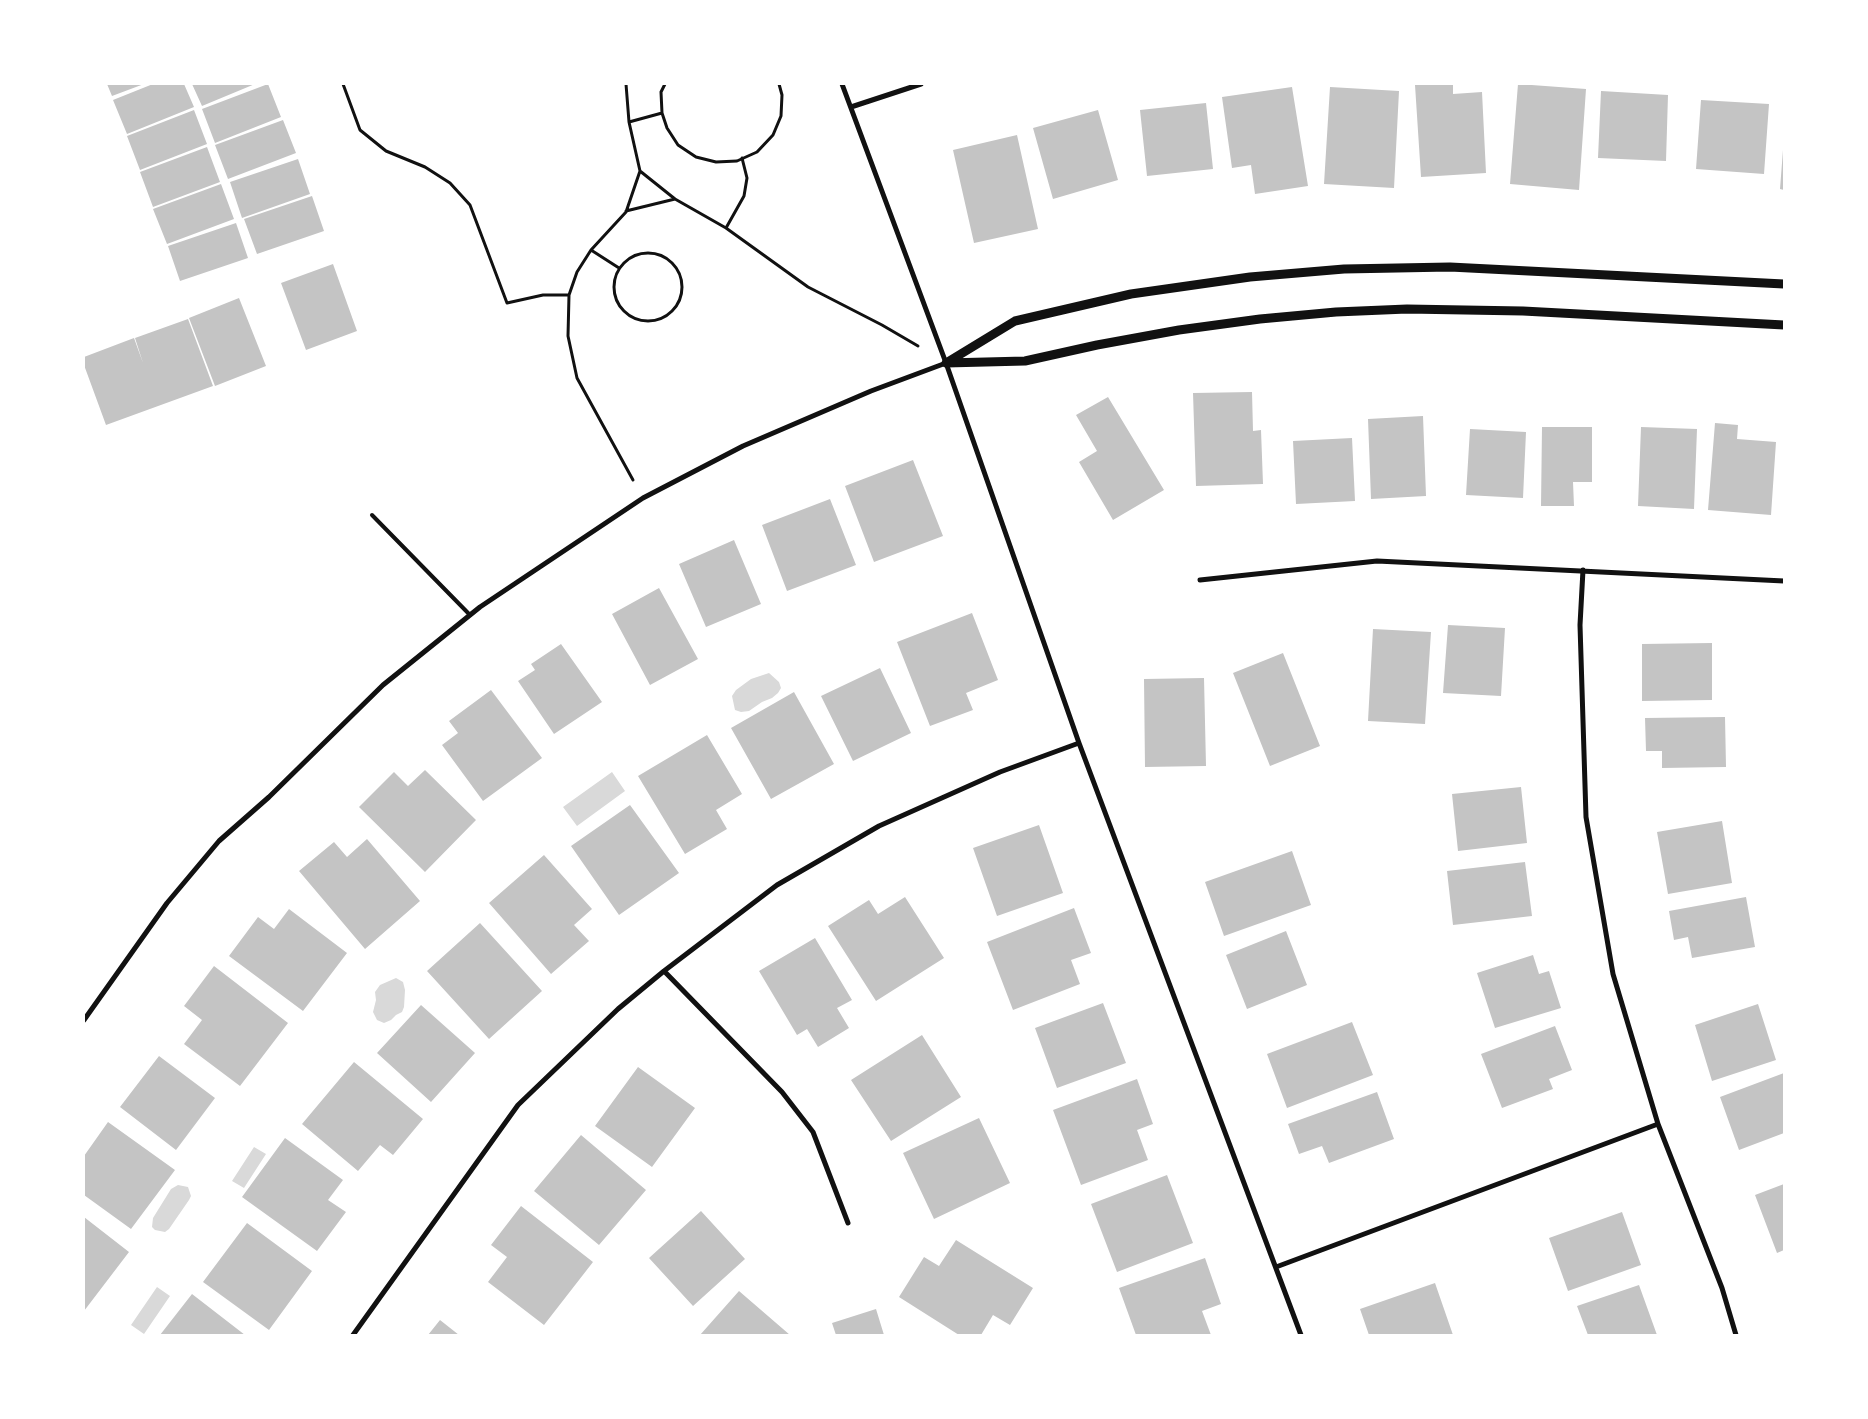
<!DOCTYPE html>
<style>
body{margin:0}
#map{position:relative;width:1868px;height:1419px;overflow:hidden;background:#fff;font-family:Poppins,sans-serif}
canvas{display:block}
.frame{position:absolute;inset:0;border:85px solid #fff;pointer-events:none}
</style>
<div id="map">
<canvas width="1868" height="1419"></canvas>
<div class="frame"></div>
</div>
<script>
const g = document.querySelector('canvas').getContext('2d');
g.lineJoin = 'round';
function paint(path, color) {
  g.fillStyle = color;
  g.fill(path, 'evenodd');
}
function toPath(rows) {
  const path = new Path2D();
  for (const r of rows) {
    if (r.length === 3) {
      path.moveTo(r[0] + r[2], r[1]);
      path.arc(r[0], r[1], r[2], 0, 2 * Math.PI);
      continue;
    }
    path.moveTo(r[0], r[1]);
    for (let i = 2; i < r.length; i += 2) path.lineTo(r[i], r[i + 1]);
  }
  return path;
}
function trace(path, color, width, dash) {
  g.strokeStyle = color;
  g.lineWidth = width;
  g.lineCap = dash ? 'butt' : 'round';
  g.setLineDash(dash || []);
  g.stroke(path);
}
paint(toPath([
 [769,673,779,682,781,688,778,693,772,698,762,702,749,711,741,712,735,710,732,696,736,690,751,679],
 [612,772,625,791,577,826,563,807],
 [396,978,403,982,405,990,404,1007,402,1012,396,1015,391,1020,384,1023,377,1020,373,1012,376,1000,375,992,380,985],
 [254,1147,266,1154,244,1188,232,1181],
 [178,1185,188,1187,191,1196,189,1200,169,1229,165,1232,155,1230,152,1227,153,1218,171,1189],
 [157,1287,170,1296,144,1334,131,1325]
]), '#d9d9d9');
paint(toPath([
 [107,84,144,84,112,96],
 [153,84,184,84,194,107,127,134,113,100],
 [192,84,255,84,202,106],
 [268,84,281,117,215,143,202,109],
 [1453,84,1453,94,1482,92,1486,173,1421,177,1415,85],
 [1518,84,1586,89,1579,190,1510,184],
 [1292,87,1308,186,1255,194,1251,165,1232,168,1222,97],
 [1330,87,1399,91,1394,188,1324,184],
 [1601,91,1668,95,1666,161,1598,158],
 [1701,100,1769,104,1764,174,1696,169],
 [1206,103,1213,169,1147,176,1140,110],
 [194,110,207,144,140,170,127,136],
 [1098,110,1118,180,1053,199,1033,128],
 [283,120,296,153,228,179,215,145],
 [1017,135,1038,229,974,243,953,150],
 [207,147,220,182,153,207,140,172],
 [1783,150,1784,150,1784,190,1780,189],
 [298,159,310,194,242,218,230,182],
 [221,184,234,219,167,244,153,209],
 [312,196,324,231,257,254,244,219],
 [236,223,248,258,180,281,168,246],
 [333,264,357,331,306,350,281,283],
 [239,298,266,366,215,386,189,318],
 [188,319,213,386,106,425,84,365,84,357,134,338,143,363,135,338],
 [1252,392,1253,431,1261,430,1263,484,1196,486,1193,393],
 [1108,397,1164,490,1113,520,1079,462,1097,451,1076,415],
 [1423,416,1426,496,1371,499,1368,419],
 [1715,423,1738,425,1737,439,1776,442,1771,515,1708,510],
 [1542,427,1592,427,1592,482,1573,482,1574,506,1541,506],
 [1641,427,1697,429,1694,509,1638,506],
 [1470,429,1526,432,1523,498,1466,495],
 [1352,438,1355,501,1296,504,1293,441],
 [913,460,943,536,874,562,845,486],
 [830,499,856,565,787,591,762,525],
 [734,540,761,604,706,627,679,564],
 [659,588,698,659,650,685,612,614],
 [972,613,998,680,966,693,973,710,930,726,897,642],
 [1448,625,1505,628,1501,696,1443,693],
 [1373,629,1431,632,1425,724,1368,721],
 [1712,643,1712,700,1642,701,1642,644],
 [561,644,602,702,554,734,518,681,535,670,531,664],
 [1283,653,1320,746,1270,766,1233,673],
 [880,668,911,733,853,761,821,696],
 [1204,678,1206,766,1145,767,1144,679],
 [491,690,542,758,483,801,442,745,458,733,449,721],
 [794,692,834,764,771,799,731,728],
 [1725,717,1726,767,1662,768,1662,751,1646,751,1645,718],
 [707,735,742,794,716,810,727,829,685,854,638,776],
 [425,770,476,820,425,872,359,807,394,772,408,786],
 [1521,787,1527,843,1458,851,1452,794],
 [630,805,679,873,619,915,571,846],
 [1722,821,1732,883,1668,894,1657,832],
 [1039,825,1063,893,997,916,973,848],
 [367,839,420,901,365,949,299,871,334,842,347,857],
 [1292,851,1311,905,1224,936,1205,882],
 [544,855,592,909,574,925,589,941,551,974,489,903],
 [1525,862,1532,916,1453,925,1447,871],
 [905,897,944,958,876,1001,828,926,869,900,878,914],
 [1746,897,1755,947,1692,958,1688,937,1674,940,1669,911],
 [1074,908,1091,953,1071,960,1080,984,1013,1010,987,942],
 [289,909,347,953,303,1011,229,956,258,917,274,929],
 [480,923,542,991,489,1039,427,971],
 [1286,931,1307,985,1247,1009,1226,955],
 [815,938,852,1000,837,1008,849,1028,818,1047,807,1029,797,1035,759,971],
 [1533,955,1539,974,1549,971,1561,1008,1495,1028,1477,973],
 [214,966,288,1023,240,1086,184,1044,202,1020,184,1006],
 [1103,1003,1126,1063,1057,1088,1035,1028],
 [1758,1004,1776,1060,1712,1081,1695,1025],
 [421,1005,475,1053,431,1102,377,1053],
 [1352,1022,1373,1075,1287,1108,1267,1054],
 [1555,1026,1572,1070,1549,1079,1553,1089,1502,1108,1481,1054],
 [922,1035,961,1097,891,1141,851,1080],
 [159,1056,215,1098,176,1150,120,1107],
 [354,1062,423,1119,393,1155,380,1145,358,1171,302,1124],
 [638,1067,695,1108,652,1167,595,1126],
 [1784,1073,1784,1133,1739,1150,1720,1097],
 [1137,1079,1153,1124,1137,1130,1148,1160,1081,1185,1053,1110],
 [1377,1092,1394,1139,1329,1163,1322,1146,1299,1154,1288,1124],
 [979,1118,1010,1183,934,1219,903,1153],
 [108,1122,175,1170,131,1229,84,1195,84,1156],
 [581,1135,646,1190,599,1245,534,1191],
 [285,1138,343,1180,328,1200,346,1212,317,1251,242,1197],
 [1167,1175,1193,1243,1117,1272,1091,1204],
 [1784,1184,1784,1250,1777,1253,1755,1195],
 [521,1206,593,1262,544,1325,488,1282,507,1257,491,1245],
 [701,1211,745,1259,693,1306,649,1258],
 [1622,1212,1641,1265,1568,1291,1549,1238],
 [84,1217,129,1252,84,1311],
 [247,1223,312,1271,269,1330,203,1282],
 [956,1240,1033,1288,1010,1325,993,1315,981,1335,959,1335,899,1297,924,1257,939,1266],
 [1205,1258,1221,1304,1202,1311,1211,1335,1136,1335,1119,1288],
 [1435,1283,1453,1335,1369,1335,1360,1309],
 [1639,1285,1657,1335,1588,1335,1577,1306],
 [739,1291,790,1335,700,1335],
 [192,1294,245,1335,160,1335],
 [876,1309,884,1335,836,1335,832,1323],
 [440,1320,459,1335,428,1335]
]), '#c4c4c4');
trace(toPath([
 [343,84,360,130,386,151,425,167,450,183,470,205,507,303,543,295,569,295],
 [626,84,629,122,640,171,626,212,591,250,577,272,569,295,568,336,577,378,633,480],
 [665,84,661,92,662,113,667,128,678,145,696,157,716,162,737,161,757,152,773,135,781,116,782,95,779,84],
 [629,122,662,113],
 [640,171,675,199,726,228,808,287,882,325,918,346],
 [626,211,675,199],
 [726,228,744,196,747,178,742,158],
 [591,250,619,268],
 [648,287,34]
]), '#111', 3);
trace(toPath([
 [372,515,470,615]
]), '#111', 4);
trace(toPath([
 [842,84,946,363,1079,743,1301,1335],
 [851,107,921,84],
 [1583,570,1580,625,1586,817,1613,974,1658,1124,1722,1288,1736,1335],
 [1200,580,1377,561,1784,581],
 [664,971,782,1092,813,1132,848,1223],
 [84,1020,167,903,219,841,269,797,383,685,480,607,643,498,743,446,871,391,946,363],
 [1276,1267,1658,1124],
 [353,1335,518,1105,618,1009,664,971,777,885,879,826,1000,772,1079,743]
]), '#111', 5);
trace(toPath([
 [946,363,1015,321,1131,294,1250,277,1344,269,1450,267,1784,284],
 [946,363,1025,361,1097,345,1179,330,1260,319,1336,312,1407,309,1523,311,1784,325]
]), '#111', 9);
</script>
